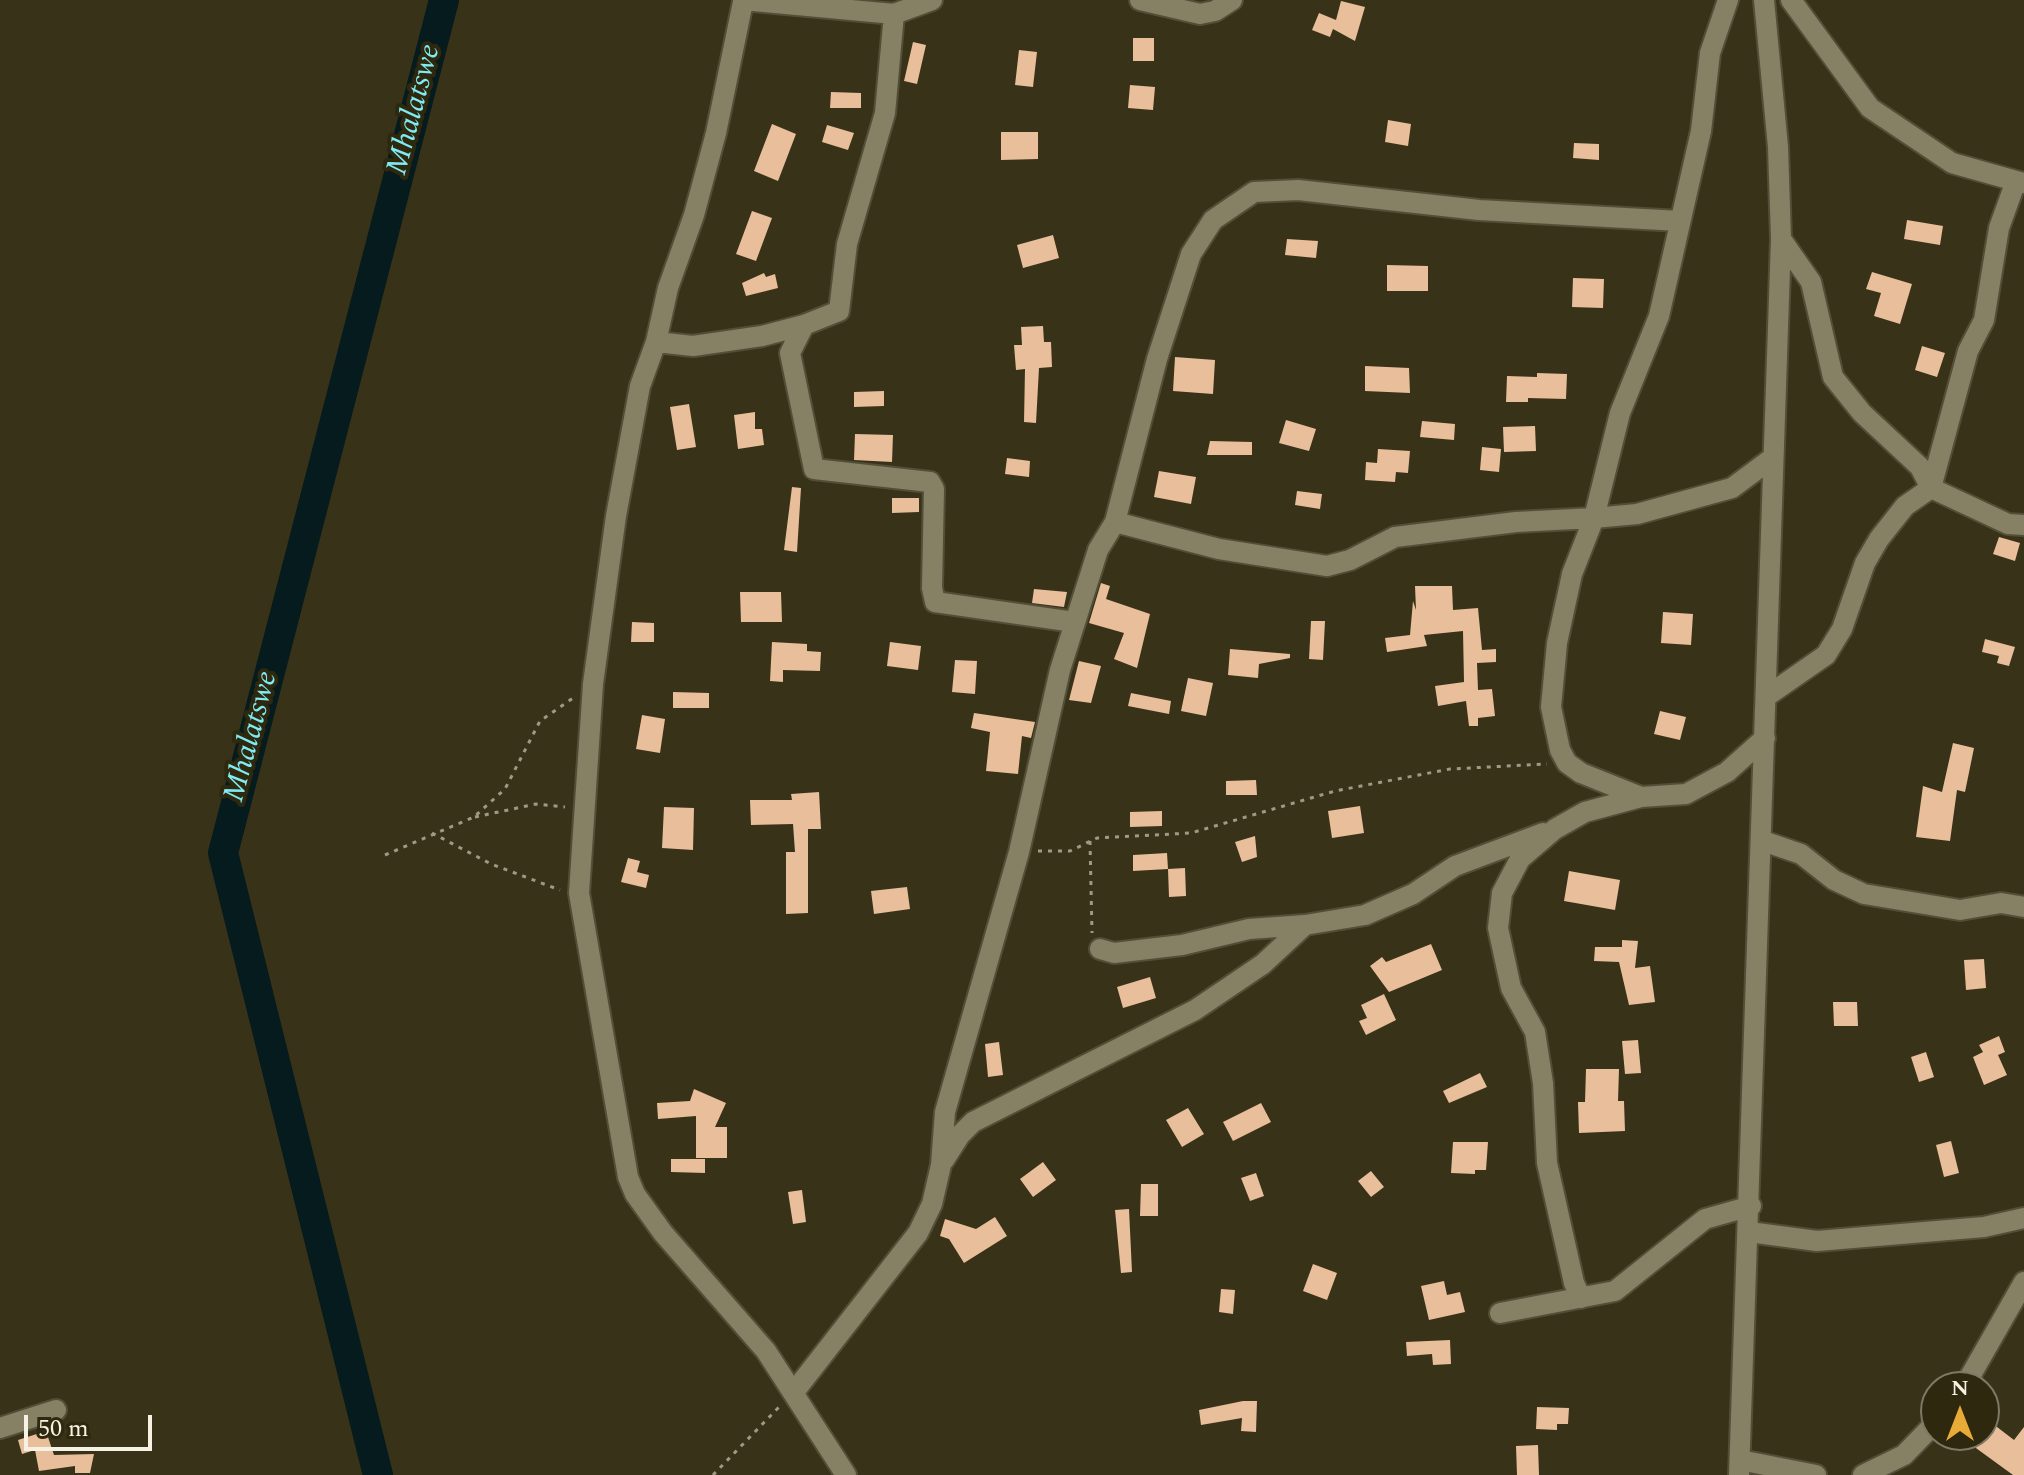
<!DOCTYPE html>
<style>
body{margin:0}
#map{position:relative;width:2024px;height:1475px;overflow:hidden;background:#383219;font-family:Spectral,serif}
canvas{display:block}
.north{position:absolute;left:1920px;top:1371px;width:80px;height:80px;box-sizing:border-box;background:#2e280f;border:2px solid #7e7964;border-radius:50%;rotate:0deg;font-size:22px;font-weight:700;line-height:32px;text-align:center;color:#f6f2e3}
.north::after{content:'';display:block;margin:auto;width:28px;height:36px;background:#e9ab38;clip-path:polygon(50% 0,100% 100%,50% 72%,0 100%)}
.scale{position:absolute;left:24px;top:1415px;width:128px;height:36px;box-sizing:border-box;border:4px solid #f6f2e3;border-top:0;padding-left:10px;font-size:24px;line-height:28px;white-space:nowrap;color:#f6f2e3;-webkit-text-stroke:6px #2e280f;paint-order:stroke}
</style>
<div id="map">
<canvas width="2024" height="1475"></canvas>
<div class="north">N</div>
<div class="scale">50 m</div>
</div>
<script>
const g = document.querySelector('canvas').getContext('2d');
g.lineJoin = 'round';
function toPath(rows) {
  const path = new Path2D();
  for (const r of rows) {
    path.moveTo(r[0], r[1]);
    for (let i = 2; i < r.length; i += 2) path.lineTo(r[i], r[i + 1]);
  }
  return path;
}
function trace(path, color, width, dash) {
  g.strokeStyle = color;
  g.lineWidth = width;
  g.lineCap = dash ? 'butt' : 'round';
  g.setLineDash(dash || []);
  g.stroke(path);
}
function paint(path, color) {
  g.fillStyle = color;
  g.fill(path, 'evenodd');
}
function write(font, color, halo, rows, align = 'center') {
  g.font = font + ' Spectral,serif';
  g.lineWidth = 8;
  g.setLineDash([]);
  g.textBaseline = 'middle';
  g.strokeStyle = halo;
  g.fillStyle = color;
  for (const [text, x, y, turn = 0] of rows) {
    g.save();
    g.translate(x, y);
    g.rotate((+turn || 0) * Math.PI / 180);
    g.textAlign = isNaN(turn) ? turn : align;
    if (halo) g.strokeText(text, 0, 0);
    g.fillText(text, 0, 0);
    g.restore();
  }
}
trace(toPath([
 [378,1475,223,853,444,0]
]), '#061b1d', 30);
paint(toPath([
 [1341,1,1365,7,1355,41,1333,29,1330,37,1312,30,1319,13,1336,20],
 [1133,38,1154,38,1154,61,1133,61],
 [913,42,926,45,917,84,904,81],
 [1019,50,1037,52,1033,87,1015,85],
 [1130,85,1155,87,1153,110,1128,108],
 [831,92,861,93,861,108,830,108],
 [1388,120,1411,124,1408,146,1385,142],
 [772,124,796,134,778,181,754,171],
 [827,125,854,133,848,150,822,142],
 [1001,132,1038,132,1038,159,1001,160],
 [1574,143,1599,144,1599,160,1573,158],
 [752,211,772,218,756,261,736,254],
 [1907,220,1943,226,1940,245,1904,239],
 [1053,235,1059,258,1023,268,1017,245],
 [1287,239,1318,241,1316,258,1285,255],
 [1387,265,1428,266,1428,291,1387,291],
 [1872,272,1912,284,1900,324,1874,316,1881,293,1866,289],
 [764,273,766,277,775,274,778,288,746,296,742,283],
 [1573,278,1604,279,1603,308,1572,307],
 [1043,326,1044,342,1051,342,1052,367,1039,368,1036,423,1024,422,1025,369,1016,370,1014,345,1022,345,1021,327],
 [1922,346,1945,353,1937,377,1915,370],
 [1175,357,1215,360,1213,394,1173,391],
 [1365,366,1409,368,1410,393,1365,391],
 [1537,373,1567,374,1566,399,1528,398,1528,402,1506,402,1507,376,1537,377],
 [884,391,884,406,854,407,854,392],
 [689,404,696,447,677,450,670,407],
 [755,412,755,429,762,429,764,445,738,449,734,415],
 [1286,420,1316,429,1309,451,1279,443],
 [1422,421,1455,424,1454,440,1420,437],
 [1535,426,1536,451,1504,452,1503,427],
 [855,434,893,435,892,462,854,460],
 [1210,441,1252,442,1252,455,1207,455],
 [1482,447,1501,449,1499,472,1480,470],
 [1378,449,1410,451,1408,473,1396,472,1395,482,1365,480,1366,462,1377,463],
 [1007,458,1030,461,1029,477,1005,474],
 [1159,471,1196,477,1191,504,1154,497],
 [792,487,801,488,797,552,784,550],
 [1297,491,1322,494,1320,509,1295,505],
 [892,498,919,498,919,512,892,513],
 [1999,537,2020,543,2015,561,1993,554],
 [1101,583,1110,586,1106,599,1150,614,1137,668,1114,659,1124,633,1089,623],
 [1415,586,1452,586,1453,610,1478,608,1482,650,1496,649,1496,662,1477,663,1478,690,1492,689,1495,716,1478,718,1478,726,1469,726,1466,701,1438,706,1435,686,1464,682,1463,631,1424,635,1427,646,1387,652,1385,638,1410,635,1413,601,1416,610],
 [1034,589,1067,592,1064,607,1032,603],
 [740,592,781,592,782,622,741,622],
 [1663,612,1693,614,1691,645,1661,643],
 [1311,621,1325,621,1323,660,1309,659],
 [632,622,654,623,654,642,631,642],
 [1985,639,2015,647,2009,666,1997,663,1999,656,1982,652],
 [772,642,807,644,807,651,821,652,820,671,783,670,783,682,770,681],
 [890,642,921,646,918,670,887,666],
 [1230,649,1290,654,1290,658,1259,664,1258,678,1228,675],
 [955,660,977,661,975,694,952,692],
 [1079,661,1101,666,1091,703,1069,700],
 [1188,678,1213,683,1206,716,1181,711],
 [673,692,709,693,709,708,673,708],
 [1131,693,1171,701,1169,714,1128,706],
 [1660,711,1686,717,1680,740,1654,734],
 [974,713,1035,722,1031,738,1022,736,1018,774,986,771,990,732,971,728],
 [642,715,665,719,660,753,636,749],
 [1953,743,1974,748,1965,792,1957,790,1950,841,1916,837,1923,786,1942,792],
 [1256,780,1257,795,1226,795,1226,781],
 [819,792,821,829,808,829,808,913,786,914,786,852,795,852,793,824,751,825,750,800,792,800,791,794],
 [1360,806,1364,833,1332,838,1328,811],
 [664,807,694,808,693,850,662,848],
 [1162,811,1162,826,1130,827,1130,812],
 [1255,836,1257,857,1242,862,1235,842],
 [1167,853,1168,869,1133,871,1133,855],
 [628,858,640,861,637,872,649,875,646,888,621,882],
 [1185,868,1186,896,1169,897,1168,869],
 [1569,871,1620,880,1615,910,1564,901],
 [907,887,910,909,874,914,871,891],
 [1622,940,1638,941,1635,968,1650,966,1655,1002,1629,1005,1619,962,1594,961,1595,947,1622,947],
 [1431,944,1442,970,1389,992,1370,966,1382,957,1386,962],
 [1984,959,1986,988,1966,990,1964,960],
 [1150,977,1156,998,1123,1008,1117,987],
 [1384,994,1396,1020,1366,1035,1359,1021,1367,1018,1361,1005],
 [1833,1002,1857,1002,1858,1026,1834,1026],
 [1999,1036,2005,1052,1998,1055,2007,1075,1984,1085,1973,1057,1983,1052,1979,1045],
 [1638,1040,1641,1073,1625,1074,1622,1041],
 [999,1042,1003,1075,988,1077,985,1044],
 [1926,1052,1934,1077,1919,1082,1911,1057],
 [1586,1069,1619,1069,1618,1101,1624,1101,1625,1131,1579,1133,1578,1102,1585,1102],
 [1480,1073,1487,1087,1449,1103,1443,1091],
 [694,1089,726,1103,715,1127,727,1127,727,1158,696,1158,696,1116,658,1119,657,1103,690,1101],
 [1261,1103,1271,1122,1233,1141,1223,1122],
 [1188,1108,1204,1134,1182,1147,1166,1120],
 [1951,1141,1959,1173,1944,1177,1936,1145],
 [1453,1142,1488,1142,1486,1170,1475,1170,1475,1174,1451,1173],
 [671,1159,705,1159,705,1173,671,1172],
 [1043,1162,1056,1180,1033,1197,1020,1179],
 [1371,1171,1384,1187,1371,1197,1358,1181],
 [1256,1173,1264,1196,1250,1201,1241,1178],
 [1141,1184,1158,1184,1158,1216,1140,1216],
 [802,1190,806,1222,793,1224,788,1192],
 [1129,1209,1132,1272,1121,1273,1115,1210],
 [995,1217,1007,1236,964,1263,949,1239,940,1236,945,1219,976,1229],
 [1313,1264,1337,1273,1327,1300,1303,1291],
 [1444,1281,1447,1295,1460,1292,1465,1312,1429,1320,1421,1286],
 [1221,1289,1235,1290,1233,1314,1219,1312],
 [1450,1340,1451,1364,1433,1365,1432,1354,1407,1356,1406,1342],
 [1243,1401,1257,1401,1256,1432,1241,1431,1242,1418,1201,1425,1199,1410],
 [1537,1407,1569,1408,1568,1424,1557,1424,1557,1430,1536,1429],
 [1984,1417,2014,1440,2024,1427,2024,1475,2013,1475,1969,1443,1975,1435,1984,1435],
 [46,1431,54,1455,94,1454,90,1473,75,1473,75,1466,39,1471,35,1450,22,1454,18,1440],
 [1538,1445,1539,1475,1517,1475,1516,1446]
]), '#e9be9a');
const minor = toPath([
 [743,0,894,14,932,0],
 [1140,0,1200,14,1215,11,1232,0],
 [1728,0,1710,53,1701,131,1659,316,1620,413,1594,518,1637,514,1732,488,1771,459],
 [1791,0,1870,108,1952,163,2016,181],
 [1781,239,1811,282,1833,377,1862,413,1920,467,1931,488,2008,524,2024,525],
 [804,325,790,353,814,469,930,482,934,489,932,588,935,602,1074,622],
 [656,342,668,288,694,215,716,133,743,2],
 [1115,522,1157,359,1191,254,1213,220,1254,192,1298,190,1479,210,1680,221],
 [1767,696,1826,655,1842,629,1865,563,1879,539,1905,506,1931,488,1968,351,1984,320,1999,228,2016,181,2024,183],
 [1763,841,1801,854,1834,880,1864,894,1960,910,2001,903,2024,907],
 [1100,949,1114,953,1182,945,1249,929,1305,925,1365,915,1413,894,1455,866,1543,833],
 [944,1160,960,1135,973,1122,1195,1010,1263,964,1305,925],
 [1749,1232,1817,1241,1984,1227,2024,1218],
 [1581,1298,1574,1283,1547,1163,1543,1083,1535,1032,1511,988,1498,928,1502,893,1520,859,1555,829,1585,812,1641,797],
 [1500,1313,1615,1291,1705,1219,1751,1206],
 [1964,1387,2024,1282],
 [794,1392,918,1233,932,1204,941,1165,945,1112,1019,852,1060,670,1098,550,1115,522,1219,549,1327,566,1350,560,1395,537,1516,522,1594,518,1572,574,1557,643,1551,707,1560,750,1567,763,1581,773,1641,797,1686,794,1727,772,1765,738],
 [0,1428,56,1410],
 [1740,1460,1816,1475],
 [846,1475,766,1351,663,1233,635,1194,628,1177,579,893,593,684,616,516,640,386,656,342,693,346,762,336,804,325,839,311,847,244,885,113,894,14],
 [1739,1475,1781,239,1778,147,1764,0],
 [1863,1475,1904,1455,1936,1422]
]);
trace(minor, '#534e38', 24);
trace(toPath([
 [475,817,536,804,565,807],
 [432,833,491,864,560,890],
 [1090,841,1092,933],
 [1038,851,1070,851,1097,838,1191,833,1335,791,1450,769,1547,764],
 [385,855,474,817,505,789,540,721,573,698],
 [713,1475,780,1406]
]), '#9f9a86', 3, [4, 6]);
trace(minor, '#868064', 20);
write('italic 30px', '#7febf3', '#2e280f', [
 ["Mhalatswe",416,110,-75],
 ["Mhalatswe",253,737,-75]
]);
</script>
